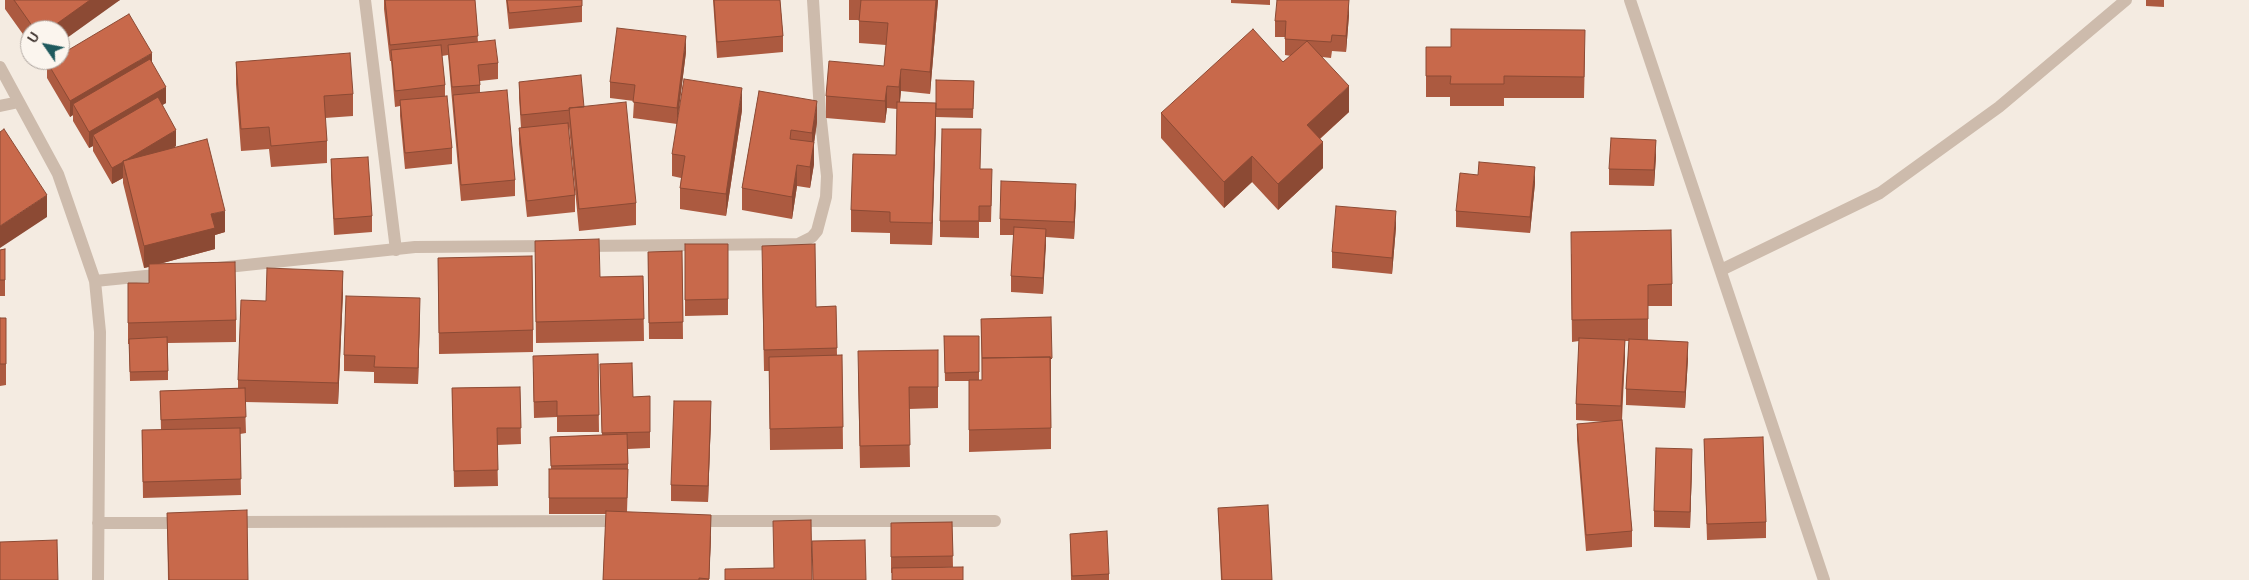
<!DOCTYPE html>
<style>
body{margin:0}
#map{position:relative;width:2249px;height:580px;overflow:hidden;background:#f4ebe1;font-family:"Space Grotesk",sans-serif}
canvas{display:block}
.north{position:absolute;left:20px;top:20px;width:50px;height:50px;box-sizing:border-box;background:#fbf5ee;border:1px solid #aea6a0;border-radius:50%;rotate:303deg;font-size:14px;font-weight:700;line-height:20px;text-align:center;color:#3b302b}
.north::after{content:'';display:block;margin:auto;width:18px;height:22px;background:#1f5a5e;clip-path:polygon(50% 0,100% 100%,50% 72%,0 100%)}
</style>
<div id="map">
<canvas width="2249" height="580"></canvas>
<div class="north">U</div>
</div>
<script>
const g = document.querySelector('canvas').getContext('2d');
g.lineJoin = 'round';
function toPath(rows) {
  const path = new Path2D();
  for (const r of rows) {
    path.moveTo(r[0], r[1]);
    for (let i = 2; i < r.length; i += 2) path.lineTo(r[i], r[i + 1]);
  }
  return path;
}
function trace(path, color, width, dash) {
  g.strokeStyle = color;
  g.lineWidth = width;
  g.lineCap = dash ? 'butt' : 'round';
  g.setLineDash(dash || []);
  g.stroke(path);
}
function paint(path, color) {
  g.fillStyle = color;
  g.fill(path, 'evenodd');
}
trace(toPath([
 [1721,270,1880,193,1999,107,2126,0]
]), '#cdbbac', 12);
trace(toPath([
 [365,0,396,250],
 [1630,0,1824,580],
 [0,67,58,174,95,281,100,332,98,580],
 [0,106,19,102],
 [582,246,798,244,812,237,817,231,826,197,827,176,820,112,813,0],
 [218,268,415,247,552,246],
 [95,281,166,274],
 [696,521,995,521],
 [231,522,621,521],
 [98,523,183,523]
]), '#cdbbac', 12);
paint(toPath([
 [5,0,120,0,60,30,30,30,30,44,5,9],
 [384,0,475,0,478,42,498,63,498,79,480,81,480,92,515,180,515,196,461,201,448,55,442,56,445,85,445,96,452,148,452,164,405,169,400,116,400,106,395,107,391,61,390,61,384,9],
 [506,0,582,0,582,22,509,29],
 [713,0,780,0,783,36,783,52,717,58],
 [849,0,938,0,930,94,901,91,900,102,936,103,974,81,973,118,936,117,932,245,890,244,890,233,851,232,851,210,896,155,897,109,887,108,885,123,826,118,826,96,884,66,886,45,859,43,859,20,849,20],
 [1231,0,1270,0,1270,5,1231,3],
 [2146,0,2164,0,2164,7,2146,6],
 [1349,15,1346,52,1332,51,1331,58,1322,57,1349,112,1320,139,1323,168,1278,210,1252,182,1224,208,1161,138,1161,113,1283,62,1291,56,1285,55,1285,37,1275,37,1275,21],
 [1426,47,1585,52,1584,98,1504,98,1504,106,1450,106,1450,97,1426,97],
 [686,52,677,124,633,118,634,101,610,98,610,82],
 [47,62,152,62,166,103,162,105,176,146,174,147,225,232,215,235,215,249,159,264,236,320,236,342,168,343,168,380,130,381,129,344,128,344,128,283,149,283,149,267,144,268,123,183,123,178,112,184,93,151,93,146,89,148,73,121,73,115,70,117,47,78],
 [236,62,353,94,353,116,325,118,327,141,327,163,271,167,269,149,241,151,236,84],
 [519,82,584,107,636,203,636,225,579,231,569,127,568,127,575,195,575,212,527,217,519,144,519,128,521,128,519,98],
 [759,91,817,122,814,143,814,164,810,188,797,186,792,219,742,210,742,188],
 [742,110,726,216,680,209,680,188,681,178,672,176,672,154],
 [1656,156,1654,186,1609,185,1609,169],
 [331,159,372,216,372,232,334,235,331,176],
 [980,169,992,185,991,222,979,222,979,238,940,237,940,221],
 [1535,183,1530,233,1456,227,1456,211],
 [1076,200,1074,239,1046,237,1043,294,1011,292,1011,276,1014,235,1000,235,1000,219],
 [1396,227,1392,274,1332,268,1332,252],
 [685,244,728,244,728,315,685,316],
 [5,249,5,296,0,296,0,250],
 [682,251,683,339,649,339,648,252],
 [1571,254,1672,284,1672,306,1648,306,1648,340,1688,358,1685,408,1626,405,1626,389,1629,341,1625,341,1625,356,1622,420,1632,531,1632,547,1586,551,1577,440,1577,424,1606,422,1576,420,1576,404,1579,341,1572,342],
 [438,258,533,330,533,352,439,354],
 [535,263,600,277,643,276,644,341,536,343],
 [762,268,816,307,836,306,837,355,842,355,843,449,770,450,769,371,764,371],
 [343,292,338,404,245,402,246,433,240,434,241,495,143,498,142,430,161,430,160,391,238,388,238,380,266,301],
 [420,314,418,384,374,383,374,372,344,371,344,355],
 [1051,317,1051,449,969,452,969,381,945,381,944,336,979,336,979,380,982,380,981,319],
 [0,318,6,318,6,385,0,386],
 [938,350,938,408,909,409,910,467,860,468,858,373],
 [598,354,599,432,557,432,557,417,534,418,533,372],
 [600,380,633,397,650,396,650,448,628,449,628,480,627,512,711,536,709,580,603,580,606,514,549,514,549,469,551,469,550,437,602,435],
 [520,387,521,444,497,445,498,486,454,487,452,388],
 [711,417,708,502,671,501,671,485],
 [1704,439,1766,522,1766,538,1707,540],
 [1692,465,1690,528,1654,527,1654,511],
 [1218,508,1272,580,1221,580],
 [167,513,248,580,168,580],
 [952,522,953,567,891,573,891,523],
 [1070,534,1109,574,1109,580,1071,580]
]), '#ac5a40');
paint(toPath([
 [90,0,120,0,60,43,60,30,48,30],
 [936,0,938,0,930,94,930,72],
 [1349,0,1349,15,1346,52,1346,36],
 [686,36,686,52,677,124,677,108],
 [152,53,152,69,73,104,73,115,70,117,70,101],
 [901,69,901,91,899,109,899,87],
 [887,86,887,108,885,123,885,101],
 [1349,86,1349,112,1307,150,1307,125],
 [166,87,166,103,97,143,93,135,93,146,89,148,89,132],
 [742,88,742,110,726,216,726,194],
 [817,101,817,122,814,143,814,164,810,188,810,167,812,153,812,133],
 [936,103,936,125,932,245,932,223],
 [176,130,176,146,126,176,123,162],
 [1656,140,1656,156,1654,186,1654,170],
 [1323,142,1323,168,1278,210,1278,184],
 [1252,156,1252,182,1224,208,1224,182],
 [123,162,123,178,112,184,112,168],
 [797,165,797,186,792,219,792,197],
 [1535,167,1535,183,1530,233,1530,217],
 [1076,184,1076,200,1074,239,1074,222],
 [47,195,47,217,0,248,0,226],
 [225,211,225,232,215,235,215,249,144,268,144,246,211,214],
 [1396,211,1396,227,1392,274,1392,258],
 [1046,229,1046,245,1043,294,1043,278],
 [343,271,343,292,338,404,338,383],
 [420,298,420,314,418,384,418,368],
 [1625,340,1625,356,1621,422,1621,406],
 [1688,342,1688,358,1685,408,1685,392],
 [711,401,711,417,708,502,708,486],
 [1692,449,1692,465,1690,528,1690,512],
 [711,515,711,536,709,580]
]), '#8c4a34');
const building = toPath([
 [14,0,90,0,48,30,35,30,14,0],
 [385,0,475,0,478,36,390,45,385,0],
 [507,0,582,0,582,6,509,13,507,0],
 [714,0,780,0,783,36,717,42,714,0],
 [861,0,936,0,930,72,901,69,899,87,887,86,885,101,826,96,829,61,884,66,888,23,859,21,861,0],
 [1277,0,1349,0,1346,36,1332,35,1331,42,1285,39,1286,21,1275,21,1277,0],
 [129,14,152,53,70,101,47,62,51,60,60,60,60,55,129,14],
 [617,28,686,36,677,108,633,102,635,85,610,82,617,28],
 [1253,29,1283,62,1307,41,1349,86,1307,125,1323,142,1278,184,1252,156,1224,182,1161,113,1253,29],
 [1451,29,1585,30,1584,77,1504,76,1504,84,1450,84,1451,76,1426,76,1426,47,1451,47,1451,29],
 [495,40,498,63,478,65,480,85,452,87,448,45,495,40],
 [441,45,445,85,395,91,391,50,441,45],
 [350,53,353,94,324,96,327,141,271,146,269,127,241,129,236,62,350,53],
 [150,59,166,87,89,132,73,104,150,59],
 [581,75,584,107,569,108,570,110,521,115,519,82,581,75],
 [684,79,742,88,726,194,680,188,685,156,672,154,684,79],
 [936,80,974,81,973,109,936,109,936,80],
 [507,90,515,180,461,185,453,95,507,90],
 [759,91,817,101,812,133,791,130,790,139,814,142,810,167,797,165,792,197,742,188,759,91],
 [447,96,452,148,405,153,400,100,447,96],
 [158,97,176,130,126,160,123,161,123,162,112,168,93,135,158,97],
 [626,102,636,203,579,209,569,108,626,102],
 [897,102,936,103,932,223,890,222,890,212,851,210,853,154,896,155,897,102],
 [568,123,575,195,527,201,519,128,568,123],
 [4,129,47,195,0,226,0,132,4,129],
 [942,129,981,129,980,169,992,169,991,206,979,206,979,221,940,221,942,129],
 [1611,138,1656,140,1654,170,1609,169,1611,138],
 [207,139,225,211,211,214,215,228,144,246,123,161,207,139],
 [368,157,372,216,334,219,331,159,368,157],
 [1479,162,1535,167,1530,217,1456,211,1460,173,1478,175,1479,162],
 [1001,181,1076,184,1074,222,1000,219,1001,181],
 [1336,206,1396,211,1392,258,1332,252,1336,206],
 [1014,227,1046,229,1043,278,1011,276,1014,227],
 [1671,230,1672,284,1648,285,1648,319,1572,320,1571,232,1671,230],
 [599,239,600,277,643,276,644,319,536,322,535,241,599,239],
 [685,244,728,244,728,299,685,300,685,244],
 [815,244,816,307,836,306,837,348,764,350,762,246,815,244],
 [5,249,5,280,0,280,0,250,5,249],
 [682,251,683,322,649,323,648,252,682,251],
 [532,256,533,330,439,333,438,258,532,256],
 [235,262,236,320,128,323,128,283,149,283,149,264,235,262],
 [267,268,343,271,338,383,238,380,241,300,266,301,267,268],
 [346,296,420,298,418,368,374,367,375,356,344,355,346,296],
 [1051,317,1052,358,1051,359,1050,357,982,358,981,319,1051,317],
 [0,318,6,318,6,364,0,364,0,318],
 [944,336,979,336,979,372,945,373,944,336],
 [167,337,168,371,130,372,129,339,167,337],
 [1579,338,1625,340,1621,406,1576,404,1579,338],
 [1629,339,1688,342,1685,392,1626,389,1629,339],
 [938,350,938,387,909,387,910,445,860,446,858,351,938,350],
 [598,354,599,415,557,416,557,401,534,402,533,356,598,354],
 [842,355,843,427,770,429,769,357,842,355],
 [1050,357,1051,428,969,430,969,380,982,380,982,358,1050,357],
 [632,363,633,397,650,396,650,432,602,433,600,364,632,363],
 [520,387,521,428,497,428,498,470,454,471,452,388,520,387],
 [245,388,246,417,161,420,160,391,245,388],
 [674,401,711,401,708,486,671,485,674,401],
 [1622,420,1632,531,1586,535,1577,424,1622,420],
 [240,428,241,479,143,482,142,430,240,428],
 [627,434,628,464,551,466,550,437,627,434],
 [1763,437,1766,522,1707,524,1704,439,1763,437],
 [1656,448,1692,449,1690,512,1654,511,1656,448],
 [549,469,628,469,627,498,549,498,549,469],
 [1268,505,1272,580,1222,580,1218,508,1268,505],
 [247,510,248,580,169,580,167,513,247,510],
 [606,511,711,515,709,579,699,578,699,580,603,580,606,511],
 [811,520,812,580,725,580,725,569,774,568,773,521,811,520],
 [952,522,953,556,891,557,891,523,952,522],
 [1107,531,1109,574,1072,576,1070,534,1107,531],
 [57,540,58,580,0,580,0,542,57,540],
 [865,540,866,580,813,580,812,541,865,540],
 [963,567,963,580,892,580,892,568,963,567]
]);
paint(building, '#c8694b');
trace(building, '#8c4a34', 1);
</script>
